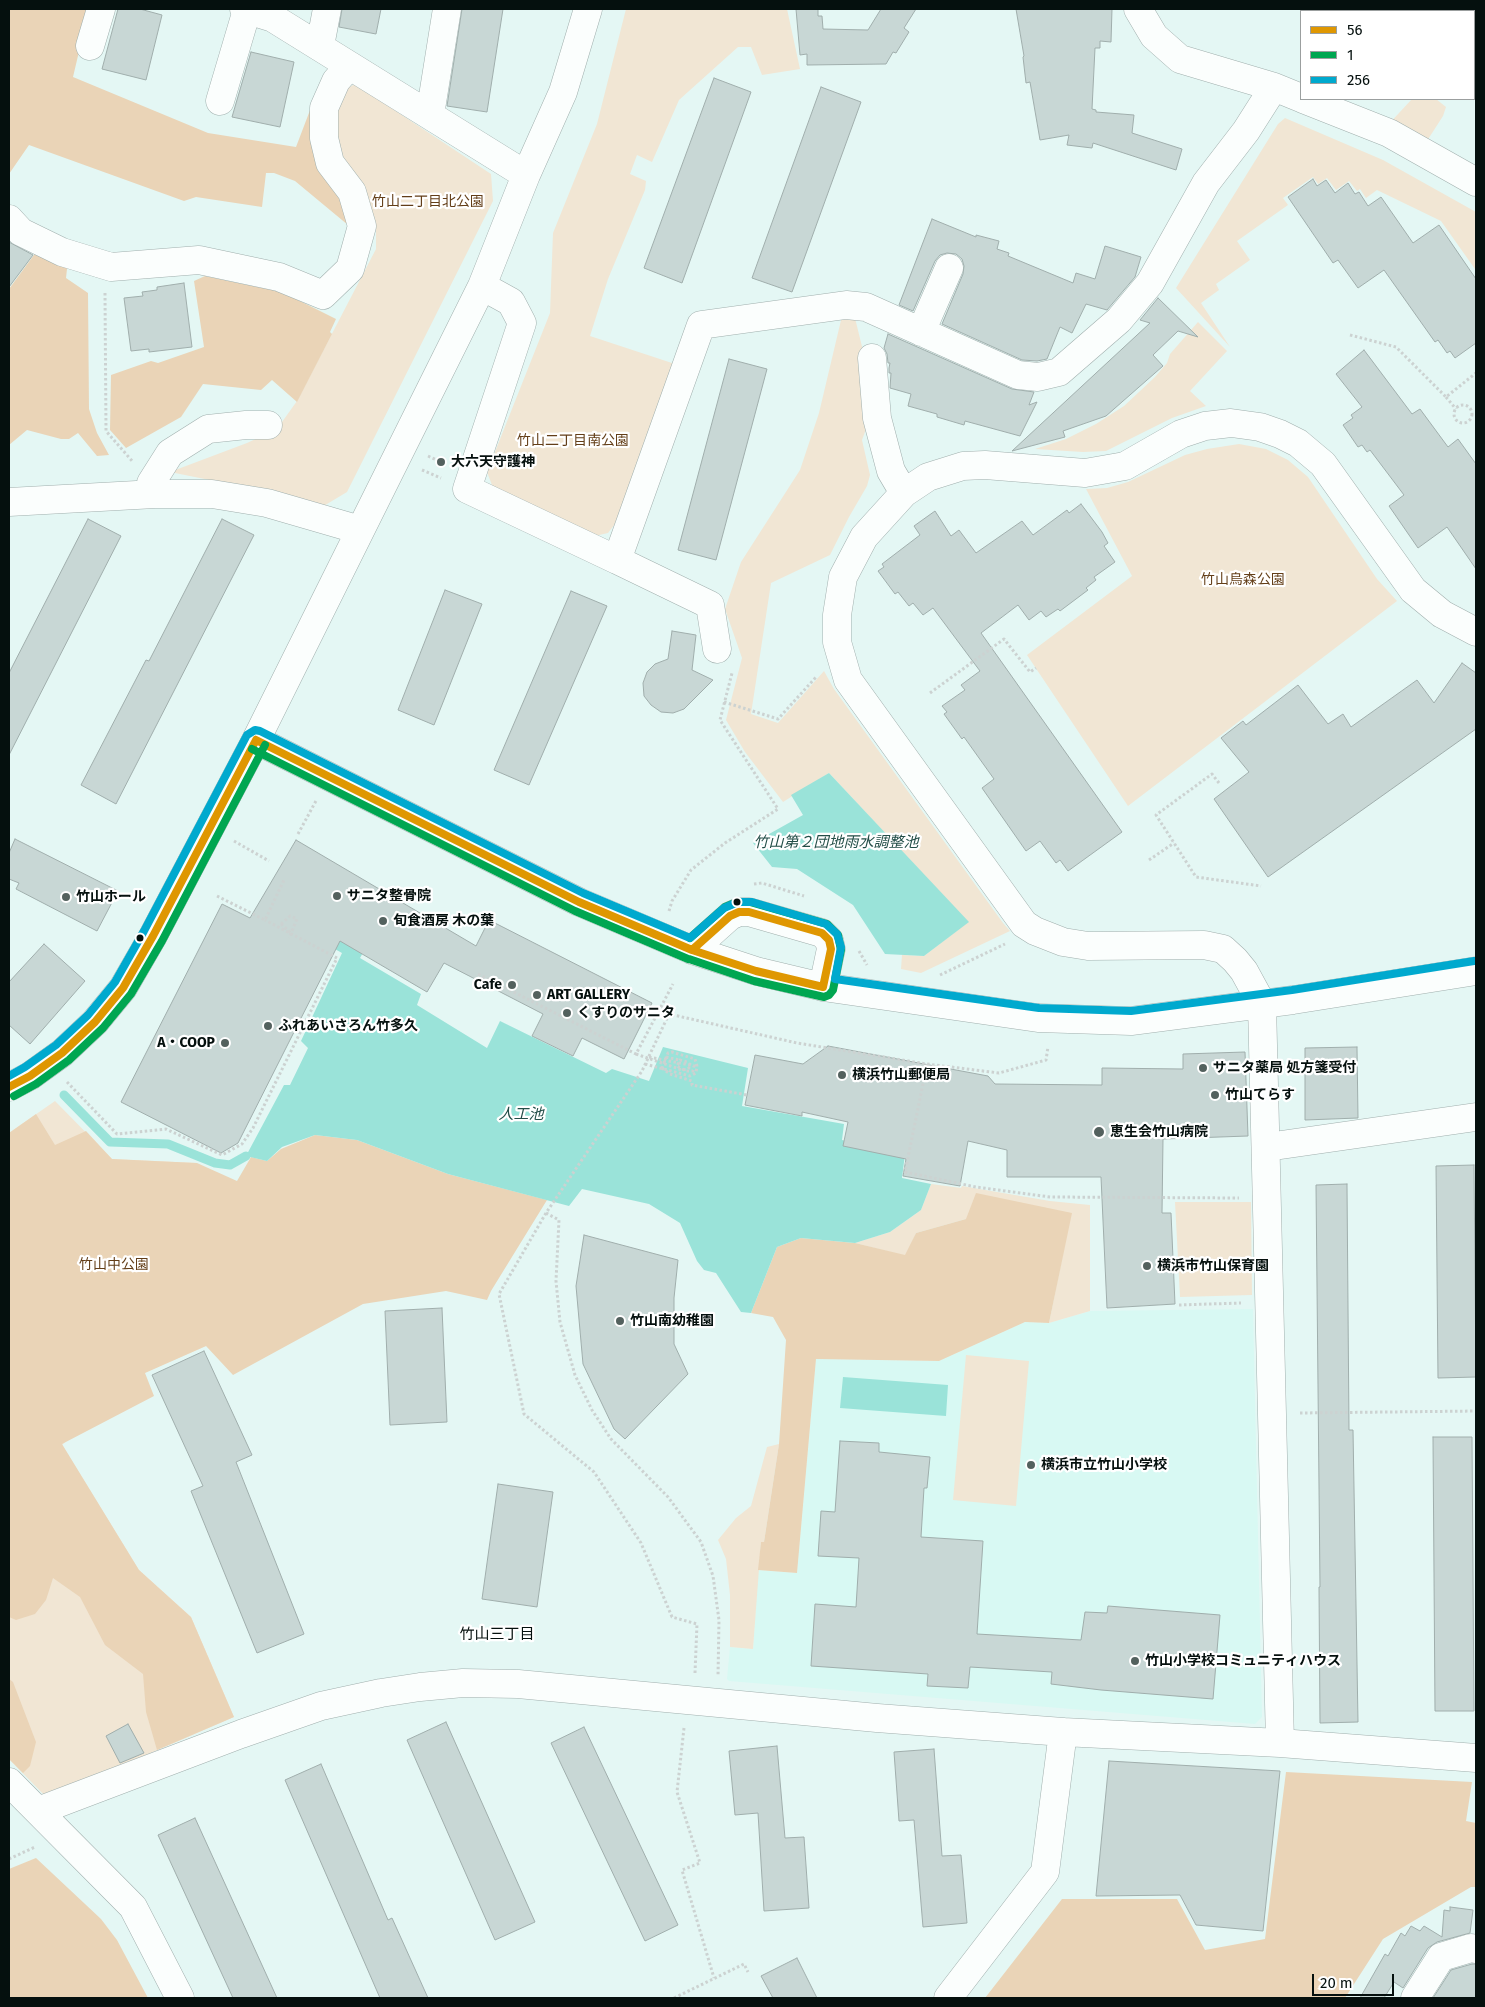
<!DOCTYPE html>
<meta charset="utf-8">
<style>
body{margin:0}
#map{position:relative;width:1485px;height:2007px;overflow:hidden;background:#e4f7f4;font-family:"Fira Sans",sans-serif}
canvas{display:block}
.frame{position:absolute;inset:0;border:10px solid #05100e;pointer-events:none}
.legend{position:absolute;left:1300px;top:10px;width:175px;height:90px;box-sizing:border-box;background:#fff;border:1px solid #9b9f9f;margin:0;padding:6px 9px;list-style:none;font-size:15px;color:#05100e}
.legend li{display:flex;align-items:center;gap:10px;height:25px}
.legend b{width:25px;border:1px solid #9b9f9f}
.scale{position:absolute;left:1312px;top:1974px;width:82px;height:22px;box-sizing:border-box;border:2px solid #05100e;border-top:0;padding-left:6px;font-size:15px;line-height:18px;white-space:nowrap;color:#05100e;-webkit-text-stroke:4px #fff;paint-order:stroke}
</style>
<div id="map">
<canvas width="1485" height="2007"></canvas>
<div class="frame"></div>
<ul class="legend">
<li><b style="height:6px;background:#df9701"></b>56</li>
<li><b style="height:6px;background:#00a651"></b>1</li>
<li><b style="height:6px;background:#00a9ce"></b>256</li>
</ul>
<div class="scale">20 m</div>
</div>
<script>
const g = document.querySelector('canvas').getContext('2d');
g.lineJoin = 'round';
function paint(path, color) {
  g.fillStyle = color;
  g.fill(path, 'evenodd');
}
function toPath(rows) {
  const path = new Path2D();
  for (const r of rows) {
    if (r.length === 3) {
      path.moveTo(r[0] + r[2], r[1]);
      path.arc(r[0], r[1], r[2], 0, 2 * Math.PI);
      continue;
    }
    path.moveTo(r[0], r[1]);
    for (let i = 2; i < r.length; i += 2) path.lineTo(r[i], r[i + 1]);
  }
  return path;
}
function trace(path, color, width, dash) {
  g.strokeStyle = color;
  g.lineWidth = width;
  g.lineCap = dash ? 'butt' : 'round';
  g.setLineDash(dash || []);
  g.stroke(path);
}
function write(font, color, halo, rows, align = 'center') {
  g.font = font + ' "Fira Sans","Noto Sans JP",sans-serif';
  g.lineWidth = 4.5;
  g.setLineDash([]);
  g.textBaseline = 'middle';
  g.strokeStyle = halo;
  g.fillStyle = color;
  for (const [text, x, y, turn = 0] of rows) {
    g.save();
    g.translate(x, y);
    g.rotate((+turn || 0) * Math.PI / 180);
    g.textAlign = isNaN(turn) ? turn : align;
    if (halo) g.strokeText(text, 0, 0);
    g.fillText(text, 0, 0);
    g.restore();
  }
}
paint(toPath([
 [1253,1309,1262,1717,1255,1724,729,1681,727,1679,730,1647,753,1649,758,1570,797,1573,816,1359,939,1361,1025,1322,1049,1323,1090,1311]
]), '#d8f9f3');
paint(toPath([
 [626,9,787,9,800,69,762,75,751,47,738,47,679,100,652,162,637,155,630,174,646,181,645,190,608,279,590,336,675,364,615,524,608,533,599,535,588,535,495,493,487,472,550,313,553,233,597,124],
 [355,84,491,174,493,201,347,492,322,507,274,493,170,472,247,443,277,429,297,401,376,249,376,230,366,203,332,139,342,91],
 [1412,99,1436,99,1446,107,1443,116,1425,144,1386,127],
 [1285,118,1383,160,1476,212,1476,269,1475,269,1441,221,1377,190,1366,198,1360,189,1357,191,1349,181,1336,190,1327,178,1318,184,1313,177,1283,198,1288,205,1237,241,1250,260,1216,284,1219,290,1201,303,1230,347,1176,288,1278,124],
 [854,314,868,371,868,424,862,440,870,475,867,486,849,517,830,555,771,583,751,714,778,723,824,671,834,689,1003,923,1010,931,921,973,901,969,902,955,924,956,968,922,829,773,783,802,745,752,726,720,742,658,725,609,741,562,800,470,819,413,842,316],
 [1198,322,1227,351,1190,391,1206,406,1172,418,1106,451,1083,452,1035,449,1066,439,1096,424,1124,406,1155,377,1167,363,1170,354],
 [1239,444,1266,449,1288,460,1308,477,1377,579,1397,601,1128,806,1027,655,1132,576,1086,489,1107,488,1128,482,1185,455,1207,449],
 [55,1101,112,1159,197,1163,206,1346,144,1373,62,1445,139,1570,191,1617,234,1717,47,1798,9,1759,9,1133],
 [931,1184,961,1188,962,1186,1050,1201,1090,1205,1090,1311,1049,1323,1071,1213,966,1219,916,1233,906,1256,855,1243,890,1232,921,1210],
 [1175,1202,1251,1202,1252,1295,1180,1297],
 [966,1355,1029,1361,1016,1506,953,1500],
 [779,1444,764,1542,761,1542,753,1649,730,1647,730,1595,726,1559,718,1540,736,1518,751,1506,767,1447]
]), '#f1e6d4');
paint(toPath([
 [9,9,89,9,73,77,208,133,296,147,320,84,311,144,320,167,352,211,348,225,295,181,274,173,266,173,262,207,196,197,184,201,29,145,9,174],
 [39,248,63,261,67,269,66,278,88,293,89,409,97,433,109,455,97,456,78,433,69,439,61,439,27,430,9,445,9,289],
 [205,276,282,292,336,319,330,332,332,334,297,402,272,380,261,390,203,384,181,417,126,448,110,430,111,375,151,361,158,363,204,347,194,281],
 [36,1114,55,1145,86,1131,112,1159,197,1163,237,1181,251,1157,267,1161,281,1149,315,1135,357,1140,448,1174,547,1200,491,1291,487,1300,446,1291,363,1304,233,1375,206,1346,145,1373,154,1396,62,1444,139,1570,191,1617,234,1717,157,1750,146,1712,143,1674,105,1645,80,1597,53,1578,46,1600,35,1614,16,1620,9,1617,9,1133],
 [976,1193,1072,1213,1049,1323,1025,1322,939,1361,816,1359,797,1573,758,1570,761,1542,764,1542,779,1444,786,1340,773,1317,751,1313,777,1247,801,1238,855,1243,905,1255,916,1233,966,1219],
 [9,1679,13,1682,36,1742,30,1766,23,1773,9,1759],
 [1286,1772,1472,1782,1466,1821,1476,1823,1476,1887,1471,1887,1383,1939,1345,1998,985,1998,1062,1899,1177,1899,1205,1950,1265,1939],
 [36,1858,101,1919,117,1940,148,1998,9,1998,9,1869]
]), '#ead4b7');
paint(toPath([
 [829,773,969,922,924,956,885,954,853,905,797,869,772,867,753,843,803,815,791,795],
 [344,925,370,940,360,958,421,994,417,1005,487,1048,500,1021,606,1073,612,1069,649,1081,663,1047,748,1068,742,1106,844,1124,842,1140,905,1154,902,1178,931,1184,921,1210,890,1232,855,1243,801,1238,777,1247,751,1313,741,1312,716,1273,704,1270,697,1261,680,1223,649,1204,582,1189,569,1206,448,1174,357,1140,315,1135,282,1147,267,1161,246,1156,284,1085,290,1085,308,1048,301,1041,342,953,333,948],
 [843,1377,948,1385,946,1416,840,1408]
]), '#9ae3d9');
trace(toPath([
 [64,1095,110,1142,168,1144,215,1163,230,1165,246,1156]
]), '#9ae3d9', 9);
const building = toPath([
 [118,9,140,9,162,15,146,80,102,69,118,9],
 [342,9,381,9,376,34,339,27,342,9],
 [462,9,503,9,487,112,447,106,462,9],
 [796,9,818,9,818,16,822,16,823,29,868,30,881,9,916,9,904,28,909,32,896,53,893,52,886,64,807,65,807,54,800,55,796,9],
 [1016,9,1112,9,1111,42,1100,41,1100,48,1095,48,1092,109,1096,110,1096,112,1134,115,1132,133,1182,149,1176,170,1093,143,1092,148,1067,145,1069,135,1040,140,1030,82,1026,83,1023,57,1024,56,1016,9],
 [251,52,294,62,280,127,232,117,251,52],
 [714,78,751,92,682,283,644,268,714,78],
 [821,87,861,102,792,292,752,278,821,87],
 [1313,179,1317,186,1326,180,1335,193,1348,183,1355,194,1359,192,1368,206,1381,197,1413,243,1439,225,1476,279,1476,343,1455,358,1450,351,1447,353,1438,340,1435,342,1384,270,1358,288,1338,260,1333,263,1288,197,1313,179],
 [932,219,976,237,976,235,999,241,997,249,1009,253,1008,256,1073,283,1076,273,1095,279,1105,246,1141,257,1135,277,1107,310,1086,304,1072,333,1060,327,1047,359,1037,361,1022,360,942,324,963,274,964,266,962,259,956,254,947,253,940,255,935,261,913,311,899,305,932,219],
 [9,242,33,255,9,287,9,242],
 [184,283,192,347,149,352,149,349,131,351,124,298,143,296,142,292,157,290,157,287,184,283],
 [1158,298,1198,337,1178,331,1153,355,1163,366,1106,416,1063,431,1065,437,1012,451,1150,323,1140,320,1158,298],
 [888,334,1012,389,1034,392,1029,405,1037,402,1020,436,965,421,964,425,937,417,937,414,908,406,911,394,890,388,891,373,889,373,889,368,890,363,888,363,887,354,884,348,888,334],
 [1364,350,1412,414,1420,409,1448,447,1458,439,1476,464,1476,569,1447,527,1418,548,1389,506,1404,495,1370,450,1367,452,1362,445,1358,447,1343,425,1353,418,1351,415,1362,407,1336,374,1364,350],
 [729,359,767,369,716,560,678,550,729,359],
 [1081,504,1102,532,1108,543,1104,546,1115,562,1094,577,1096,580,1086,588,1088,590,1060,611,1058,609,1046,617,1041,611,1029,620,1018,605,981,633,1122,832,1068,871,1060,860,1056,863,1040,841,1026,851,982,788,994,779,964,737,962,739,944,714,947,712,942,706,965,690,961,685,980,671,933,608,923,615,913,603,909,606,898,592,895,594,878,571,884,567,882,564,920,535,914,526,935,511,951,536,959,530,976,553,1022,521,1033,535,1067,510,1069,513,1081,504],
 [88,519,121,536,9,755,9,673,88,519],
 [222,519,254,535,116,804,81,785,146,660,149,661,222,519],
 [445,590,482,604,434,725,398,710,445,590],
 [571,591,607,606,529,785,494,770,571,591],
 [672,631,696,635,692,670,713,680,684,709,673,713,661,712,651,705,644,696,643,683,647,672,655,664,668,659,672,631],
 [1462,663,1476,673,1476,729,1268,877,1214,799,1249,772,1221,738,1243,721,1246,725,1298,685,1328,724,1343,714,1351,727,1417,680,1434,703,1462,663],
 [15,839,118,891,97,931,16,889,19,883,9,879,9,853,15,839],
 [296,840,476,946,489,920,652,1003,624,1059,582,1038,573,1056,532,1036,543,1014,444,963,427,992,340,941,238,1143,221,1153,121,1102,222,904,250,918,296,840],
 [44,944,85,981,30,1044,9,1025,9,982,44,944],
 [828,1046,988,1076,995,1084,1102,1085,1102,1068,1183,1069,1183,1054,1245,1052,1248,1136,1163,1139,1162,1213,1171,1213,1175,1304,1107,1308,1101,1177,1007,1177,1007,1150,968,1141,960,1186,903,1176,906,1159,843,1146,848,1122,802,1112,802,1116,745,1105,755,1055,803,1064,828,1046],
 [1357,1047,1358,1118,1305,1120,1305,1048,1357,1047],
 [1474,1165,1476,1377,1438,1378,1436,1166,1474,1165],
 [1347,1184,1349,1430,1353,1430,1358,1722,1320,1723,1319,1587,1320,1587,1316,1185,1347,1184],
 [584,1235,678,1260,674,1298,674,1344,688,1374,625,1439,614,1429,583,1364,576,1286,584,1235],
 [442,1308,447,1422,390,1425,385,1311,442,1308],
 [204,1351,252,1455,236,1462,304,1634,257,1653,191,1491,203,1486,152,1375,204,1351],
 [1433,1437,1472,1437,1474,1711,1435,1711,1433,1437],
 [840,1441,879,1443,879,1452,930,1457,927,1488,924,1488,921,1537,983,1541,977,1634,1081,1640,1085,1612,1107,1613,1108,1606,1220,1615,1213,1699,1101,1690,1051,1684,1052,1672,970,1667,968,1688,927,1686,928,1674,811,1666,815,1604,856,1607,859,1558,818,1556,821,1511,835,1512,840,1441],
 [498,1484,553,1492,537,1607,482,1599,498,1484],
 [446,1722,535,1922,495,1940,407,1740,446,1722],
 [128,1724,144,1753,120,1763,106,1736,128,1724],
 [584,1727,678,1925,645,1941,551,1743,584,1727],
 [777,1746,785,1838,804,1837,809,1908,764,1911,758,1813,735,1815,729,1751,777,1746],
 [934,1749,942,1856,961,1855,967,1923,923,1927,914,1820,899,1821,894,1752,934,1749],
 [1109,1761,1280,1771,1263,1931,1196,1925,1180,1895,1096,1896,1109,1761],
 [321,1764,388,1920,392,1918,428,1998,380,1998,285,1780,321,1764],
 [195,1818,277,1998,233,1998,158,1835,195,1818],
 [1450,1907,1473,1910,1470,1933,1437,1942,1428,1948,1403,1988,1394,1982,1384,1998,1360,1998,1385,1954,1388,1956,1401,1933,1405,1936,1411,1926,1420,1931,1424,1926,1442,1937,1444,1910,1450,1911,1450,1907],
 [797,1958,817,1998,773,1998,761,1976,797,1958],
 [1472,1964,1476,1964,1476,1998,1433,1998,1451,1970,1472,1964]
]);
paint(building, '#c8d7d5');
trace(building, '#a0aeac', 1);
const minor = toPath([
 [244,9,273,18,526,175],
 [1138,9,1154,36,1180,59,1274,87,1301,98],
 [90,46,101,9],
 [320,46,327,9],
 [1303,99,1389,133,1476,182],
 [220,101,247,10],
 [430,115,447,9],
 [9,219,21,232,62,252,111,267,199,260,279,277,323,295,350,269,362,226,352,192,330,163,324,138,324,108,336,81,349,66],
 [482,286,511,302,522,323,467,489,617,560,701,325,846,305,866,307,1018,375,1038,377,1059,372,1119,320,1150,283,1206,183,1246,131,1274,87],
 [921,332,949,268],
 [872,358,877,418,891,471,904,493],
 [155,494,151,483,170,453,208,429,246,425,268,425],
 [9,502,155,494,212,494,267,503,360,530],
 [617,560,710,605,717,649],
 [256,740,579,902,692,950,756,971,823,987,1038,1018,1131,1021,1293,1000,1476,971],
 [692,950,730,916,739,912,749,912,822,933,829,940,831,949,823,987],
 [9,1087,30,1076,62,1053,95,1022,123,988,153,936,256,740,482,286,526,175,563,92,588,9],
 [1267,1147,1476,1117],
 [1280,1743,1262,1004,1244,971,1235,960,1223,949,1204,945,1088,946,1063,942,1035,931,1024,924,848,680,837,642,837,615,843,577,864,537,904,493,928,477,963,466,985,465,1085,473,1125,466,1181,434,1205,426,1231,423,1260,427,1280,434,1298,443,1323,464,1413,590,1442,614,1476,632],
 [9,1782,133,1907,180,1998],
 [38,1811,241,1734,321,1706,381,1693,420,1687,463,1683,518,1684,877,1718,1063,1732,1280,1743,1476,1758],
 [948,1998,1045,1872,1063,1732],
 [1415,1998,1441,1957,1471,1948,1476,1949]
]);
trace(minor, '#a0afad', 29);
trace(toPath([
 [105,293,106,431,133,462],
 [1350,335,1396,347,1446,397,1476,373],
 [1446,397,1456,409],
 [1463,414,9],
 [428,456,439,461],
 [422,470,441,478],
 [930,693,1004,639,1030,672,1036,668],
 [724,702,778,719,817,676],
 [1219,783,1212,774,1156,815,1196,877,1261,886],
 [298,834,317,799],
 [234,841,269,861],
 [1149,860,1174,843],
 [754,884,762,883,804,896],
 [217,896,265,920,284,880],
 [669,911,672,901,691,870,725,843,778,809,720,720,732,673],
 [281,924,291,933],
 [859,951,867,965],
 [478,974,636,1054,673,984],
 [940,975,1005,944],
 [649,1057,694,1066,693,1071,686,1071,677,1066],
 [666,1057,679,1060],
 [645,1064,690,1076,696,1073,697,1066,695,1059,672,1052,668,1053,662,1068],
 [927,1064,905,1172,976,1187,1050,1197,1239,1198],
 [67,1082,117,1134,166,1129,222,1155,242,1144,253,1128,337,958,265,920],
 [546,1213,559,1220,556,1281,560,1322,575,1375,592,1410,611,1439,668,1497,701,1542,713,1576,719,1620,718,1676],
 [1179,1305,1241,1303],
 [1300,1413,1476,1411],
 [695,1673,697,1624,672,1617,641,1543,594,1472,524,1414,499,1294,546,1213,642,1071,669,1014,797,1043,927,1064,999,1073,1046,1060,1048,1047],
 [684,1728,677,1792,700,1863,682,1870,714,1978],
 [9,1859,35,1847],
 [674,1998,744,1964,748,1972]
]), '#ccd2d1', 3, [2.5, 2.5]);
trace(minor, '#fbfefd', 28);
trace(toPath([
 [281,924,290,916,297,919,289,938],
 [636,1054,682,1070,688,1069,691,1065,687,1062,680,1060,677,1066],
 [662,1068,670,1074,692,1081,692,1085,747,1095]
]), '#ccd2d1', 3, [2.5, 2.5]);
trace(toPath([
 [256,740,579,902,692,950],
 [739,912,749,912,822,933,829,940,831,949,823,987,756,971,692,950,730,916,739,912],
 [9,1087,30,1076,62,1053,95,1022,123,988,153,936,256,740]
]), '#df9701', 8);
trace(toPath([
 [252,749,575,911,688,959],
 [689,959,754,981,824,997,829,995,833,990,841,950,838,935,827,924,750,902,737,902,725,907,690,938],
 [14,1096,36,1084,69,1060,103,1028,131,994,162,941,265,745]
]), '#00a651', 8);
trace(toPath([
 [9,1076,25,1067,56,1045,88,1015,115,982,144,931,247,735,255,730,260,731,583,893,690,938,724,908,738,902,752,902,826,924,837,934,841,947,835,979,1039,1008,1131,1011,1292,990,1474,961]
]), '#00a9ce', 8);
for (const [x, y, r, color] of [
 [441,462,5,"#53615e"],
 [337,896,5,"#53615e"],
 [66,897,5,"#53615e"],
 [737,902,4.5,"#05100e"],
 [383,921,5,"#53615e"],
 [140,938,4.5,"#05100e"],
 [512,985,5,"#53615e"],
 [537,995,5,"#53615e"],
 [567,1013,5,"#53615e"],
 [268,1026,5,"#53615e"],
 [225,1043,5,"#53615e"],
 [1203,1068,5,"#53615e"],
 [842,1075,5,"#53615e"],
 [1215,1095,5,"#53615e"],
 [1099,1132,6,"#53615e"],
 [1147,1266,5,"#53615e"],
 [620,1321,5,"#53615e"],
 [1031,1465,5,"#53615e"],
 [1135,1661,5,"#53615e"]
]) {
  const dot = new Path2D();
  dot.arc(x, y, r, 0, 2 * Math.PI);
  g.fillStyle = color;
  g.fill(dot);
  trace(dot, '#fff', 2);
}
write('14px', '#633e18', '#fff', [
 ["竹山二丁目北公園",428,202],
 ["竹山二丁目南公園",573,441],
 ["竹山烏森公園",1243,580],
 ["竹山中公園",114,1265]
]);
write('bold 14px', '#05100e', '#fff', [
 ["大六天守護神",451,462],
 ["サニタ整骨院",347,896],
 ["竹山ホール",76,897],
 ["旬食酒房 木の葉",393,921],
 ["Cafe",502,985,"right"],
 ["ART GALLERY",547,995],
 ["くすりのサニタ",577,1013],
 ["ふれあいさろん竹多久",278,1026],
 ["A・COOP",215,1043,"right"],
 ["サニタ薬局 処方箋受付",1213,1068],
 ["横浜竹山郵便局",852,1075],
 ["竹山てらす",1225,1095],
 ["恵生会竹山病院",1110,1132],
 ["横浜市竹山保育園",1157,1266],
 ["竹山南幼稚園",630,1321],
 ["横浜市立竹山小学校",1041,1465],
 ["竹山小学校コミュニティハウス",1145,1661]
], 'left');
write('italic 15px', '#234e48', '#fff', [
 ["竹山第２団地雨水調整池",836,843],
 ["人工池",521,1115]
]);
write('15px', '#05100e', '#fff', [
 ["竹山三丁目",497,1635]
]);
</script>
